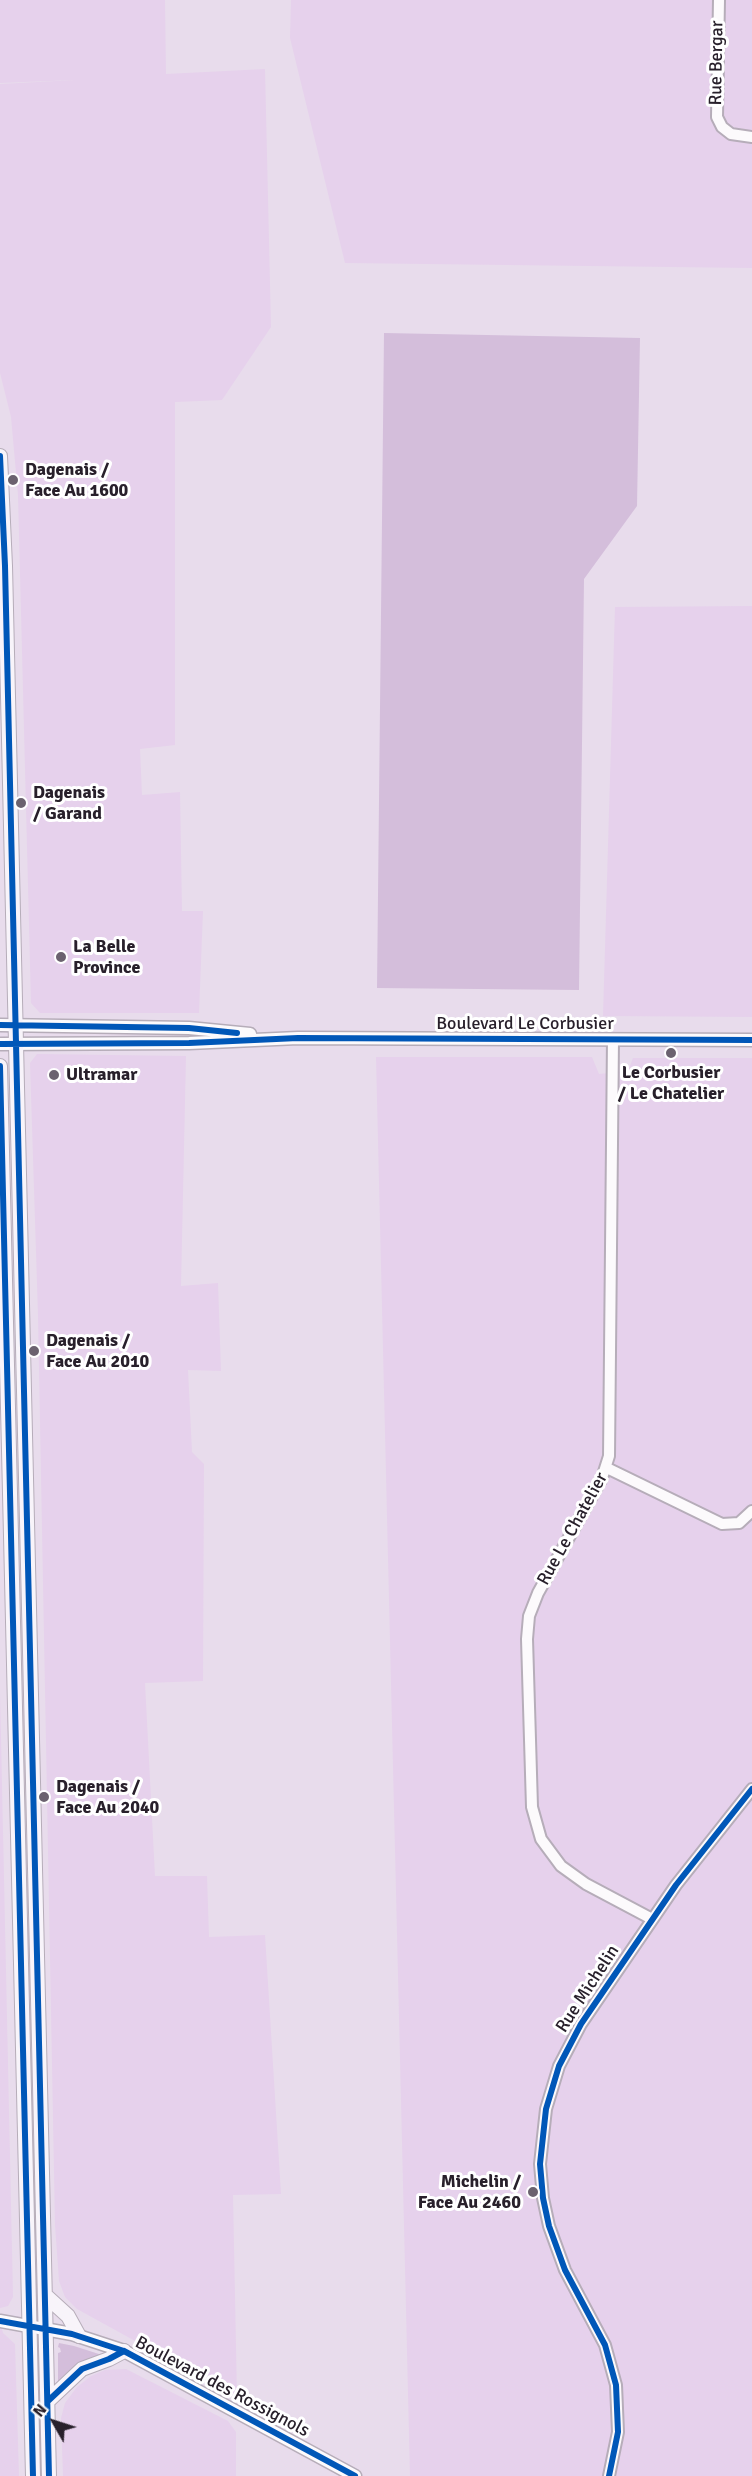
<!DOCTYPE html>
<style>
body{margin:0}
#map{position:relative;width:752px;height:2476px;overflow:hidden;background:#e8dcec;font-family:Signika,sans-serif}
canvas{display:block}
.north{position:absolute;left:24px;top:2392px;width:60px;height:60px;-webkit-text-stroke:4px #fff;paint-order:stroke;rotate:309deg;font-size:16px;font-weight:700;line-height:24px;text-align:center;color:#28202b}
.north::after{content:'';display:block;margin:auto;width:21px;height:27px;background:#28202b;clip-path:polygon(50% 0,100% 100%,50% 72%,0 100%)}
</style>
<div id="map">
<canvas width="752" height="2476"></canvas>
<div class="north">N</div>
</div>
<script>
const g = document.querySelector('canvas').getContext('2d');
g.lineJoin = 'round';
function paint(path, color) {
  g.fillStyle = color;
  g.fill(path, 'evenodd');
}
function toPath(rows) {
  const path = new Path2D();
  for (const r of rows) {
    path.moveTo(r[0], r[1]);
    for (let i = 2; i < r.length; i += 2) path.lineTo(r[i], r[i + 1]);
  }
  return path;
}
function trace(path, color, width, dash) {
  g.strokeStyle = color;
  g.lineWidth = width;
  g.lineCap = dash ? 'butt' : 'round';
  g.setLineDash(dash || []);
  g.stroke(path);
}
function write(font, color, halo, rows, align = 'center') {
  g.font = font + ' Signika,sans-serif';
  g.lineWidth = 6;
  g.setLineDash([]);
  g.textBaseline = 'middle';
  g.strokeStyle = halo;
  g.fillStyle = color;
  for (const [text, x, y, turn = 0] of rows) {
    g.save();
    g.translate(x, y);
    g.rotate((+turn || 0) * Math.PI / 180);
    g.textAlign = isNaN(turn) ? turn : align;
    if (halo) g.strokeText(text, 0, 0);
    g.fillText(text, 0, 0);
    g.restore();
  }
}
paint(toPath([
 [0,0,165,0,166,74,265,69,271,327,222,400,175,402,175,745,140,749,142,795,180,792,182,911,203,911,199,1013,40,1013,31,1003,18,495,11,417,0,373,0,84,74,80,0,83],
 [291,0,752,0,752,268,345,263,290,38],
 [752,606,752,1017,603,1016,615,607],
 [37,1054,186,1056,181,1286,218,1283,221,1371,188,1370,192,1452,204,1464,203,1681,145,1683,155,1876,207,1876,209,1937,265,1935,281,2194,233,2195,237,2397,77,2309,65,2297,59,2281,55,2225,38,1315,30,1063],
 [376,1057,592,1057,599,1074,628,1071,633,1058,752,1058,752,2476,410,2476],
 [0,1692,13,2297,8,2306,0,2308],
 [0,2321,3,2333,15,2344,19,2476,0,2476],
 [126,2369,228,2421,236,2432,236,2476,63,2476,61,2418,65,2403,77,2387,91,2376,105,2370]
]), '#e6d1ec');
paint(toPath([
 [384,333,640,338,637,506,584,579,579,990,377,988],
 [59,2343,74,2346,102,2355,58,2386,58,2353,61,2352,60,2348,58,2347]
]), '#d4bedb');
const minor = toPath([
 [719,0,717,117,722,127,731,134,752,137],
 [613,1039,609,1456,602,1478,538,1593,529,1616,527,1639,532,1807,541,1839,561,1866,586,1884,652,1919],
 [607,1468,722,1524,739,1523,752,1511],
 [609,2476,618,2432,616,2385,605,2345,565,2270,549,2226,543,2198,540,2164,546,2109,559,2066,581,2024,676,1885,752,1789]
]);
const tertiary = toPath([
 [0,1025,189,1028,250,1034],
 [0,1044,189,1043,298,1038,752,1040],
 [0,2321,72,2334,124,2351,355,2476]
]);
const secondary = toPath([
 [0,456,5,566,49,2476],
 [0,1066,33,2476],
 [45,2295,68,2316,79,2336],
 [48,2401,82,2369,109,2359,124,2351]
]);
trace(minor, '#b6adb9', 14);
trace(tertiary, '#b6adb9', 15);
trace(secondary, '#b6adb9', 16);
trace(minor, '#fcfafc', 10);
trace(tertiary, '#fcfafc', 12);
trace(secondary, '#f8f4fa', 14);
trace(toPath([
 [0,456,5,566,49,2476],
 [0,1025,189,1028,237,1033],
 [0,1044,189,1043,298,1038,752,1040],
 [0,1066,33,2476],
 [0,2321,72,2334,124,2351,355,2476],
 [48,2401,82,2369,109,2359,124,2351],
 [609,2476,618,2432,616,2385,605,2345,565,2270,549,2226,543,2198,540,2164,546,2109,559,2066,581,2024,676,1885,752,1789]
]), '#0057b8', 6);
for (const [x, y, r, color] of [
 [13,480,6,"#6b626f"],
 [21,803,6,"#6b626f"],
 [61,957,6,"#6b626f"],
 [671,1053,6,"#6b626f"],
 [54,1075,6,"#6b626f"],
 [34,1351,6,"#6b626f"],
 [44,1797,6,"#6b626f"],
 [533,2192,6,"#6b626f"]
]) {
  const dot = new Path2D();
  dot.arc(x, y, r, 0, 2 * Math.PI);
  g.fillStyle = color;
  g.fill(dot);
  trace(dot, '#fff', 2);
}
write('18px', '#28202b', '#fff', [
 ["Rue Bergar",717,63,-89],
 ["Boulevard Le Corbusier",525,1024],
 ["Rue Le Chatelier",573,1529,-61],
 ["Rue Michelin",588,1989,-57],
 ["Boulevard des Rossignols",222,2387,28]
]);
write('bold 18px', '#28202b', '#fff', [
 ["Dagenais /",25,470],
 ["Face Au 1600",25,491],
 ["Dagenais",33,793],
 ["/ Garand",33,814],
 ["La Belle",73,947],
 ["Province",73,968],
 ["Le Corbusier",671,1073,"center"],
 ["/ Le Chatelier",671,1094,"center"],
 ["Ultramar",66,1075],
 ["Dagenais /",46,1341],
 ["Face Au 2010",46,1362],
 ["Dagenais /",56,1787],
 ["Face Au 2040",56,1808],
 ["Michelin /",521,2182,"right"],
 ["Face Au 2460",521,2203,"right"]
], 'left');
</script>
